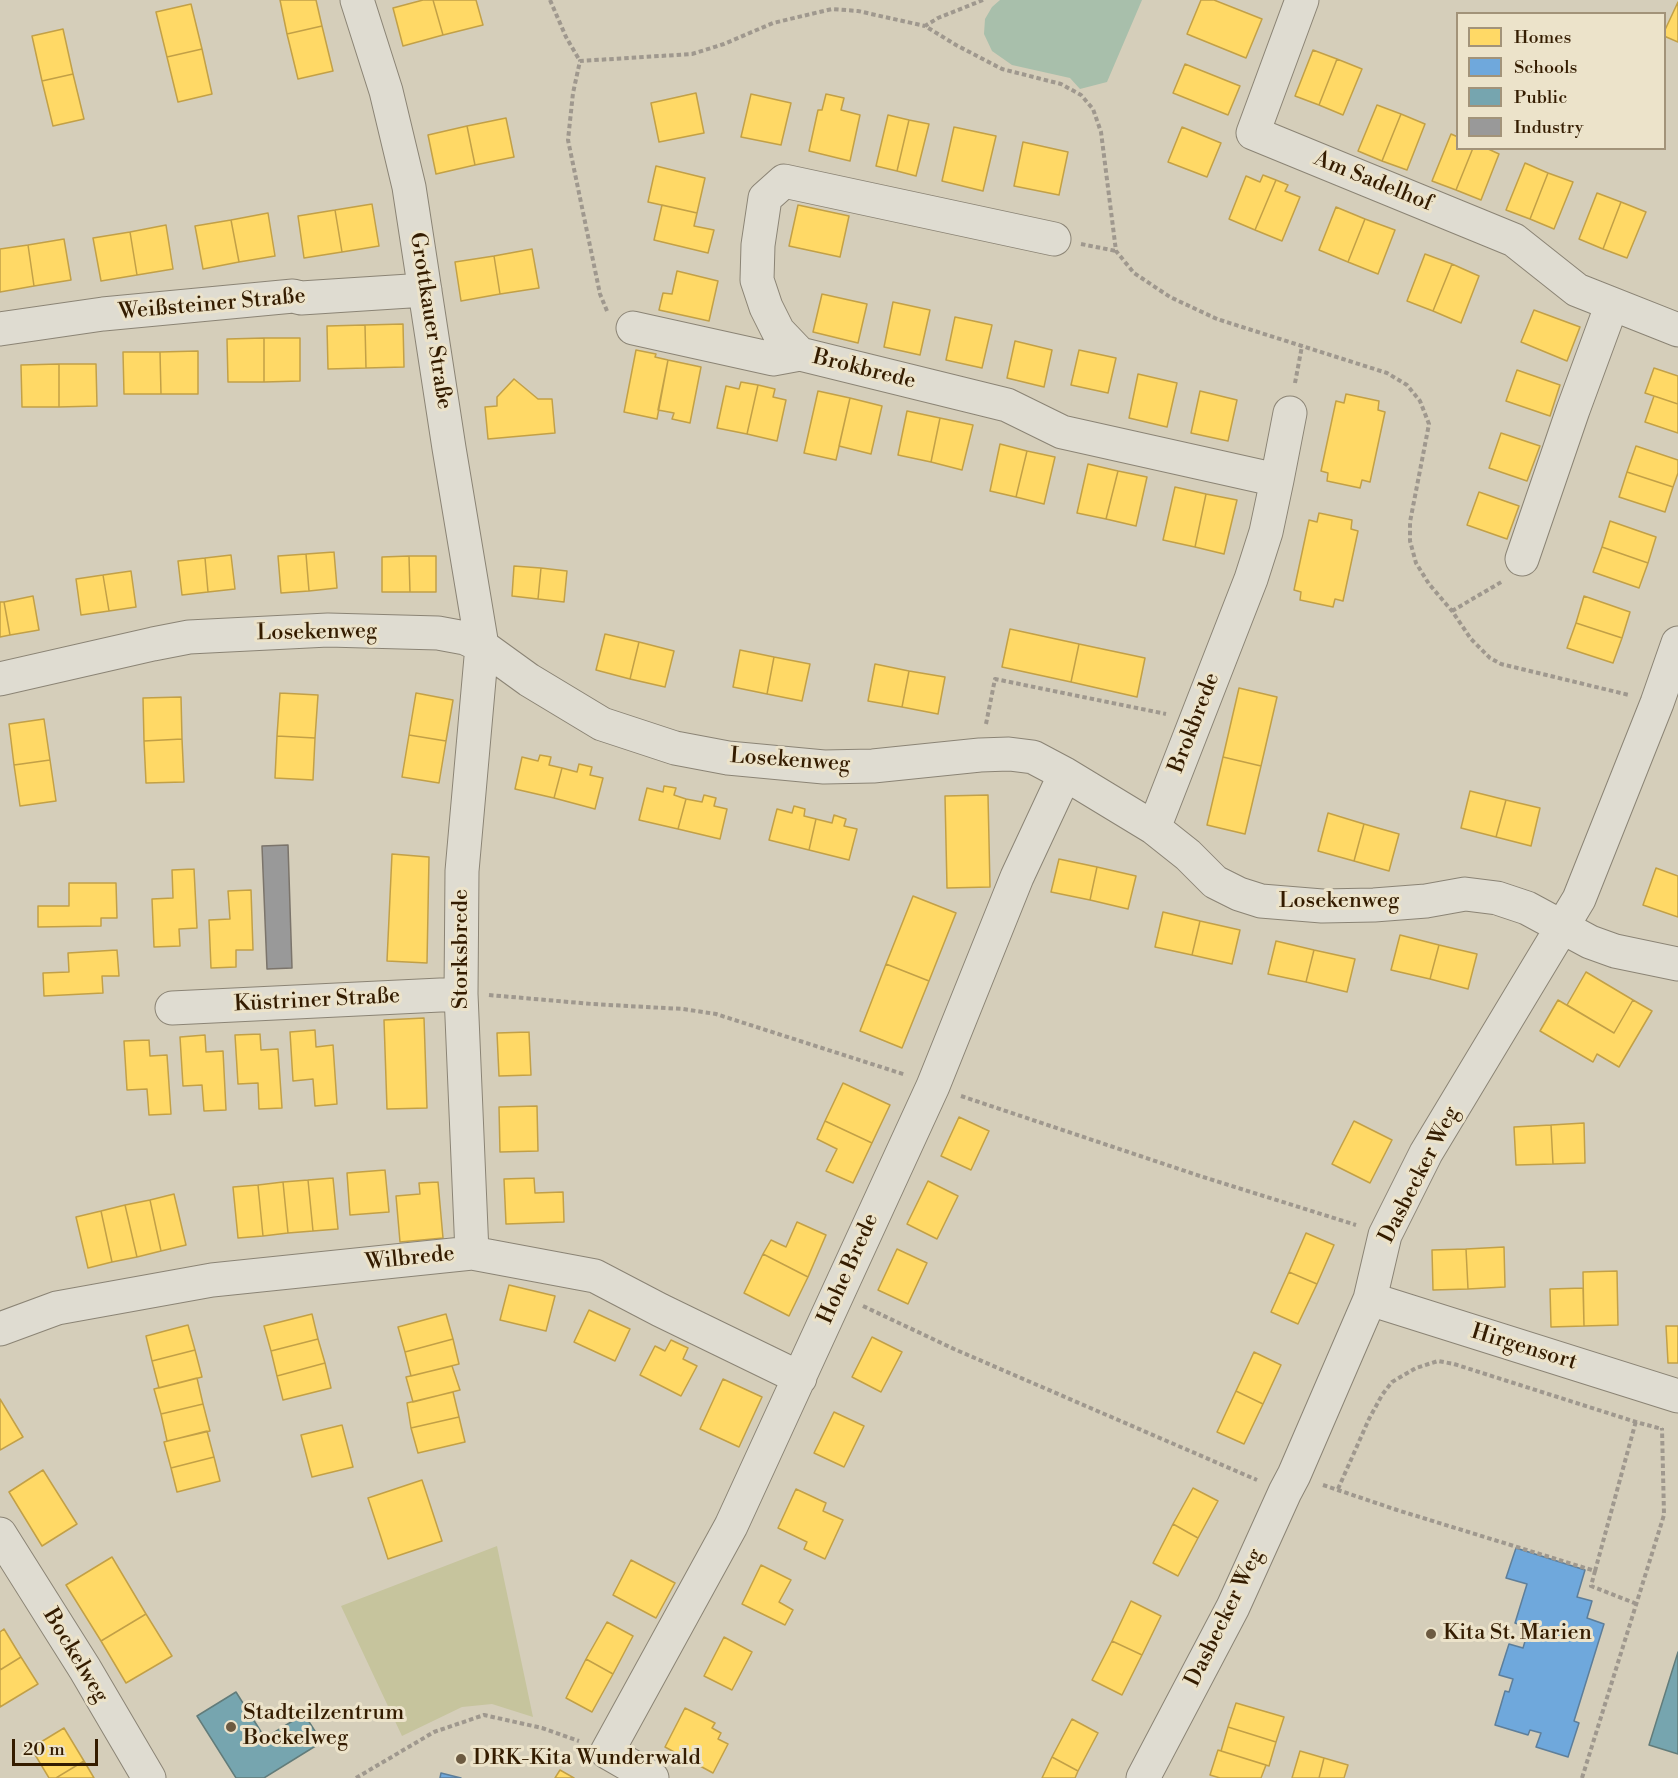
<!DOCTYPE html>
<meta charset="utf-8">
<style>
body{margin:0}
#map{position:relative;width:1678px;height:1778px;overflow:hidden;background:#d5ceba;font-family:"Libre Bodoni",serif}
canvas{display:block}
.legend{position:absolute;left:1456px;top:12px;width:210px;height:138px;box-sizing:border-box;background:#ece3ca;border:2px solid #a29379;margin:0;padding:8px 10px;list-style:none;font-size:18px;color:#341c00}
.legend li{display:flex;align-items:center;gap:12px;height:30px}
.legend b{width:30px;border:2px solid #a29379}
.scale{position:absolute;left:12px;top:1739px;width:86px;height:27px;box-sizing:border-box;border:3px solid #341c00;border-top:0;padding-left:8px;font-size:18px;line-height:21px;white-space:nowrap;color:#341c00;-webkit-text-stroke:4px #ece3ca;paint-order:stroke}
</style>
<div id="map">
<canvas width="1678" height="1778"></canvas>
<ul class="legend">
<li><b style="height:16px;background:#ffd966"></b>Homes</li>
<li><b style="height:16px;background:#6fa8dc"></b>Schools</li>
<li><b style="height:16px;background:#76a5af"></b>Public</li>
<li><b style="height:16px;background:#999"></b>Industry</li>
</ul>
<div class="scale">20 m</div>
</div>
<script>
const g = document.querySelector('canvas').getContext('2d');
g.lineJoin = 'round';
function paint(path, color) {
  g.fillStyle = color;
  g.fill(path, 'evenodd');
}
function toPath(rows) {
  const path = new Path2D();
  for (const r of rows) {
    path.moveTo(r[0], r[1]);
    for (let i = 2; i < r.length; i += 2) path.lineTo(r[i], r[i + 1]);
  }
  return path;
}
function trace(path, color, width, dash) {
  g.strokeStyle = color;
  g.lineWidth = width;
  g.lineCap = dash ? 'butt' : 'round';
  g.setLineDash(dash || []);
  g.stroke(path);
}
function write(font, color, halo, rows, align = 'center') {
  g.font = font + ' "Libre Bodoni",serif';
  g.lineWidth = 6;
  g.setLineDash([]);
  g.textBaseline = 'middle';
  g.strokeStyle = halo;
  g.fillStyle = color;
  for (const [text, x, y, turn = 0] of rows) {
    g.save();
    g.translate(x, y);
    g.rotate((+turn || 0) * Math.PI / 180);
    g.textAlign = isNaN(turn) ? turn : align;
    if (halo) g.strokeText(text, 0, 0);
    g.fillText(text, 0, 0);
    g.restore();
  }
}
paint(toPath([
 [497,1546,533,1717,492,1704,462,1707,402,1736,341,1606]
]), '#c6c49d');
paint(toPath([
 [1000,0,1142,0,1107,82,1080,89,1070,78,1012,65,992,51,984,34,985,19,992,7]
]), '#a8bfab');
const homes = toPath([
 [280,0,316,0,322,26,287,34,280,0],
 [423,0,433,0,443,35,403,46,393,8,423,0],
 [433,0,476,0,483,25,443,35,433,0],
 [1201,0,1214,0,1262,19,1246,58,1187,34,1201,0],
 [1678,2,1678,42,1664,36,1664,32,1678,2],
 [191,4,202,49,167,57,156,12,191,4],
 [322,26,333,71,298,79,287,34,322,26],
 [63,29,73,74,42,81,32,36,63,29],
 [202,49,212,94,178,102,167,57,202,49],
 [1313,50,1337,59,1319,105,1295,96,1313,50],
 [1337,59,1362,69,1343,115,1319,105,1337,59],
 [1185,64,1240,86,1228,115,1173,93,1185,64],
 [73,74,84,119,53,126,42,81,73,74],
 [696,93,704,133,659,142,651,103,696,93],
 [751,94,791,103,781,145,741,137,751,94],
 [826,94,844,98,841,110,860,115,850,161,809,151,818,110,822,110,826,94],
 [1377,105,1401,114,1382,161,1358,151,1377,105],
 [1401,114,1425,124,1407,170,1382,161,1401,114],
 [888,115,909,120,897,171,876,166,888,115],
 [506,118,514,157,475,165,467,126,506,118],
 [909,120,929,124,916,176,897,171,909,120],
 [467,126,475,165,436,174,428,135,467,126],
 [954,127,996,136,983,191,942,181,954,127],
 [1182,127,1221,143,1207,177,1168,162,1182,127],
 [1451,134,1458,137,1458,148,1473,148,1456,190,1432,181,1451,134],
 [1023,142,1068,152,1059,195,1014,186,1023,142],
 [1473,148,1486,148,1499,154,1481,200,1456,190,1473,148],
 [1525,163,1548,173,1530,219,1506,210,1525,163],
 [656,166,705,178,697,213,648,202,656,166],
 [1548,173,1573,182,1554,229,1530,219,1548,173],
 [1263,175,1276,180,1255,230,1229,219,1246,176,1260,182,1263,175],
 [1276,180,1288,185,1285,191,1300,197,1282,241,1255,230,1276,180],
 [1597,193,1621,202,1603,249,1579,239,1597,193],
 [1621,202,1646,212,1627,258,1603,249,1621,202],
 [372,204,379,246,342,252,335,210,372,204],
 [662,205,697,213,694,226,714,230,708,253,654,240,662,205],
 [798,205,849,216,840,257,789,246,798,205],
 [1336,207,1365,219,1348,262,1319,250,1336,207],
 [335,210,342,252,304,258,298,216,335,210],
 [268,213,275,256,239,262,231,220,268,213],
 [1365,219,1395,230,1378,274,1348,262,1365,219],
 [231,220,239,262,203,269,195,226,231,220],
 [166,225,173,269,137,275,130,232,166,225],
 [130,232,137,275,101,281,93,238,130,232],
 [64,239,71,280,34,286,28,245,64,239],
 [28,245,34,286,0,292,0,249,28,245],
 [532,249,539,288,500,294,494,256,532,249],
 [1425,254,1452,264,1433,311,1407,301,1425,254],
 [494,256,500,294,461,301,455,262,494,256],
 [1452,264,1479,276,1461,323,1433,311,1452,264],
 [677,271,718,281,709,321,659,310,663,293,672,294,677,271],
 [822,294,867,304,858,343,813,332,822,294],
 [893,302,930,310,920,355,884,347,893,302],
 [1534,310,1580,327,1567,361,1521,342,1534,310],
 [955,317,992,325,982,368,946,360,955,317],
 [403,324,404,367,366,368,365,325,403,324],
 [365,325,366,368,328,369,327,326,365,325],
 [264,338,264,382,228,382,227,339,264,338],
 [264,338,300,338,300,381,264,382,264,338],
 [1015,341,1052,350,1044,387,1007,378,1015,341],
 [636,350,656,354,655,357,668,360,657,419,624,412,636,350],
 [1079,350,1116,358,1108,393,1071,385,1079,350],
 [198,351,198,394,161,394,160,352,198,351],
 [123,352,160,352,161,394,124,394,123,352],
 [668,360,701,367,690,423,672,419,674,413,658,410,668,360],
 [59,364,59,407,22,407,21,365,59,364],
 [59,364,96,364,97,406,59,407,59,364],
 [1654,368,1678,376,1678,404,1645,393,1654,368],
 [1517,370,1560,385,1550,416,1506,401,1517,370],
 [1138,374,1177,383,1167,427,1129,418,1138,374],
 [514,379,538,399,552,399,555,433,488,439,485,407,497,406,497,397,514,379],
 [741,382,758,385,747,434,717,428,726,386,739,389,741,382],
 [758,385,775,389,773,397,786,400,777,441,747,434,758,385],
 [818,391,850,398,836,460,804,453,818,391],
 [1200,391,1237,400,1228,441,1191,433,1200,391],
 [1346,394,1379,401,1378,410,1385,412,1370,482,1362,480,1360,488,1327,481,1328,473,1321,471,1336,401,1344,403,1346,394],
 [1654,396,1678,404,1678,433,1645,422,1654,396],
 [850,398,882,406,871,454,839,446,850,398],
 [907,411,940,418,931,462,898,455,907,411],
 [940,418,973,425,962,470,931,462,940,418],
 [1501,433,1540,446,1527,481,1489,468,1501,433],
 [1000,444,1027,451,1016,497,990,491,1000,444],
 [1636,446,1678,460,1678,473,1673,487,1627,472,1636,446],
 [1027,451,1055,457,1044,504,1016,497,1027,451],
 [1088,464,1118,471,1106,519,1077,513,1088,464],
 [1118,471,1147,477,1136,526,1106,519,1118,471],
 [1627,472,1673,487,1665,512,1619,497,1627,472],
 [1175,487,1206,494,1195,547,1163,540,1175,487],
 [1479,492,1519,506,1507,539,1467,525,1479,492],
 [1206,494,1237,500,1224,554,1195,547,1206,494],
 [1319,513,1352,520,1351,529,1358,531,1343,601,1335,599,1333,607,1300,600,1301,592,1294,590,1309,520,1317,522,1319,513],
 [1610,521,1656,537,1648,563,1602,547,1610,521],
 [1602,547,1648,563,1639,588,1593,572,1602,547],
 [334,552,337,588,309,591,306,554,334,552],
 [306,554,309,591,281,593,278,556,306,554],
 [231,555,235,589,208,592,205,558,231,555],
 [409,556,436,556,436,592,410,592,409,556],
 [409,556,410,592,382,592,382,557,409,556],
 [205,558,208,592,182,595,178,561,205,558],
 [514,566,541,568,538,599,512,596,514,566],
 [541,568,567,571,564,602,538,599,541,568],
 [131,571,136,607,109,611,103,575,131,571],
 [103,575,109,611,81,615,76,579,103,575],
 [33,596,39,630,10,635,4,602,33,596],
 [1584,596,1630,612,1622,638,1576,623,1584,596],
 [0,602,4,602,10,635,0,637,0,602],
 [1576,623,1622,638,1613,663,1567,648,1576,623],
 [1010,629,1079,644,1071,682,1002,667,1010,629],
 [605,634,639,642,630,679,596,670,605,634],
 [639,642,674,651,665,687,630,679,639,642],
 [1079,644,1145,658,1137,697,1071,682,1079,644],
 [740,650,774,657,767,694,733,687,740,650],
 [774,657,810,664,802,701,767,694,774,657],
 [875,664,909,671,902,707,868,701,875,664],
 [909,671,945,677,938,714,902,707,909,671],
 [1239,688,1277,697,1261,766,1223,757,1239,688],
 [280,693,318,695,315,738,277,736,280,693],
 [416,693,453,700,446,741,409,735,416,693],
 [181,697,182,739,144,741,143,698,181,697],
 [44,719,50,760,14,765,9,724,44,719],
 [409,735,446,741,439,783,402,777,409,735],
 [277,736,315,738,313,780,275,778,277,736],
 [182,739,184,782,146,783,144,741,182,739],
 [540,755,551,757,549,765,562,768,554,798,515,789,522,757,538,761,540,755],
 [1223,757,1261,766,1245,834,1207,825,1223,757],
 [50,760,56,801,20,806,14,765,50,760],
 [579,764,592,767,590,775,603,778,595,809,554,798,562,768,577,772,579,764],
 [664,786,676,788,674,795,686,799,678,829,639,820,647,788,663,792,664,786],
 [1470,791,1506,800,1496,837,1461,828,1470,791],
 [704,795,716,798,714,806,727,809,720,839,678,829,686,799,702,802,704,795],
 [988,795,990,887,947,888,945,796,988,795],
 [1506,800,1540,808,1531,846,1496,837,1506,800],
 [794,806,805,809,804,816,816,819,809,850,769,840,777,809,792,813,794,806],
 [1328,813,1364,824,1354,861,1318,851,1328,813],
 [834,815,846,819,844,826,857,829,849,860,809,850,816,819,832,823,834,815],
 [1364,824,1399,834,1389,871,1354,861,1364,824],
 [392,854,429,857,427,963,387,961,392,854],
 [1059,859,1097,867,1090,900,1051,892,1059,859],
 [1097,867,1136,876,1128,909,1090,900,1097,867],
 [1656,868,1678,876,1678,917,1643,905,1656,868],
 [194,869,197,928,179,929,180,946,154,947,152,899,173,898,172,870,194,869],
 [69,883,116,883,117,918,101,918,101,926,38,927,38,906,69,906,69,883],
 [251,890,253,950,236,950,236,967,211,968,209,920,230,919,228,891,251,890],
 [913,896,956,913,929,981,886,964,913,896],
 [1163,912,1200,921,1192,955,1155,947,1163,912],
 [1200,921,1240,930,1232,964,1192,955,1200,921],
 [1400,935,1439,945,1430,979,1391,970,1400,935],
 [1276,941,1314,950,1306,982,1268,974,1276,941],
 [1439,945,1477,954,1468,989,1430,979,1439,945],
 [117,950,119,976,102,976,103,993,44,996,43,973,69,972,68,953,117,950],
 [1314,950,1355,959,1347,992,1306,982,1314,950],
 [886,964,929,981,902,1048,860,1031,886,964],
 [1586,972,1633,1000,1614,1033,1567,1005,1586,972],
 [1558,1000,1614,1033,1633,1000,1652,1011,1619,1067,1597,1054,1593,1062,1540,1031,1558,1000],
 [424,1018,427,1108,387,1109,384,1020,424,1018],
 [315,1030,316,1047,333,1045,337,1104,315,1106,313,1079,293,1081,290,1032,315,1030],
 [529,1032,531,1075,499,1076,497,1033,529,1032],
 [260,1034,261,1050,278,1049,282,1108,259,1109,258,1083,238,1084,235,1035,260,1034],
 [205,1035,206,1052,223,1051,226,1110,204,1111,202,1085,183,1086,180,1037,205,1035],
 [149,1040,150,1056,167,1055,171,1114,149,1115,147,1089,127,1090,124,1041,149,1040],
 [843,1083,890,1105,872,1143,825,1121,843,1083],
 [537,1106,538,1151,500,1152,499,1107,537,1106],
 [959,1117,989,1131,971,1170,941,1156,959,1117],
 [825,1121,872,1143,853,1183,826,1171,837,1149,817,1139,825,1121],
 [1354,1121,1392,1140,1370,1183,1332,1164,1354,1121],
 [1584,1123,1585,1163,1553,1164,1551,1125,1584,1123],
 [1551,1125,1553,1164,1516,1165,1514,1127,1551,1125],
 [385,1170,389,1212,350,1215,347,1173,385,1170],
 [333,1178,338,1229,313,1231,308,1180,333,1178],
 [534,1178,535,1193,563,1192,564,1222,506,1224,504,1179,534,1178],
 [308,1180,313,1231,288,1233,283,1182,308,1180],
 [928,1181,958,1196,937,1239,907,1224,928,1181],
 [283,1182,288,1233,263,1236,258,1185,283,1182],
 [438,1182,443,1238,400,1242,396,1196,420,1194,419,1183,438,1182],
 [258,1185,263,1236,238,1238,233,1187,258,1185],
 [174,1194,186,1245,161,1251,150,1200,174,1194],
 [150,1200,161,1251,137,1257,125,1205,150,1200],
 [125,1205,137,1257,112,1262,101,1211,125,1205],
 [101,1211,112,1262,88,1268,76,1217,101,1211],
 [797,1222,826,1235,808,1277,763,1254,771,1240,786,1247,797,1222],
 [1306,1233,1334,1245,1317,1284,1289,1272,1306,1233],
 [1504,1247,1505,1287,1468,1289,1466,1249,1504,1247],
 [897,1249,927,1263,908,1304,878,1290,897,1249],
 [1466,1249,1468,1289,1433,1290,1432,1250,1466,1249],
 [763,1254,808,1277,789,1316,744,1293,763,1254],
 [1617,1271,1618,1325,1584,1326,1583,1272,1617,1271],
 [1289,1272,1317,1284,1298,1324,1271,1312,1289,1272],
 [509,1285,555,1296,546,1331,500,1320,509,1285],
 [1583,1288,1584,1326,1551,1327,1550,1289,1583,1288],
 [589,1310,630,1329,615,1361,574,1342,589,1310],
 [312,1314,318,1339,271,1351,264,1326,312,1314],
 [446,1314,453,1339,405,1352,398,1327,446,1314],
 [188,1325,195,1350,152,1361,146,1336,188,1325],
 [1666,1326,1678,1326,1678,1363,1668,1363,1666,1326],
 [872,1337,902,1352,881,1392,852,1377,872,1337],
 [318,1339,325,1363,277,1376,271,1351,318,1339],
 [453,1339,459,1364,411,1376,405,1352,453,1339],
 [671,1340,688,1348,683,1359,697,1366,681,1396,640,1375,655,1346,665,1351,671,1340],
 [195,1350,202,1377,159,1388,152,1361,195,1350],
 [1254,1352,1281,1365,1263,1404,1236,1391,1254,1352],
 [325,1363,331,1388,283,1400,277,1376,325,1363],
 [452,1366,460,1390,413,1402,406,1377,452,1366],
 [197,1378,203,1404,161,1414,154,1389,197,1378],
 [723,1379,762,1397,739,1447,700,1429,723,1379],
 [1236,1391,1263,1404,1244,1444,1217,1432,1236,1391],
 [453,1392,459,1417,411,1428,407,1403,453,1392],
 [0,1399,23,1437,0,1450,0,1399],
 [203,1404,210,1431,167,1441,161,1414,203,1404],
 [834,1412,864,1426,844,1467,814,1453,834,1412],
 [459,1417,465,1442,418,1453,411,1428,459,1417],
 [342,1425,353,1467,312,1477,301,1435,342,1425],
 [207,1431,214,1457,171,1468,164,1442,207,1431],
 [214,1457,220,1481,177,1492,171,1468,214,1457],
 [43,1470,77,1524,42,1546,9,1492,43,1470],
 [422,1480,442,1541,388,1559,368,1498,422,1480],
 [1193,1488,1218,1501,1198,1538,1173,1524,1193,1488],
 [796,1489,826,1503,823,1511,843,1520,825,1559,804,1549,807,1542,778,1528,796,1489],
 [1173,1524,1198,1538,1178,1576,1153,1563,1173,1524],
 [112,1557,146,1614,101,1641,66,1585,112,1557],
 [631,1560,675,1583,656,1618,613,1595,631,1560],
 [761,1565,791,1580,779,1602,793,1610,785,1625,742,1604,761,1565],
 [1131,1601,1161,1616,1142,1655,1112,1641,1131,1601],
 [146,1614,172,1656,126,1683,101,1641,146,1614],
 [607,1622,633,1636,613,1674,586,1659,607,1622],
 [4,1629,21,1657,0,1670,0,1632,4,1629],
 [724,1637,752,1652,732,1690,704,1676,724,1637],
 [1112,1641,1142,1655,1122,1695,1092,1680,1112,1641],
 [21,1657,38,1684,0,1707,0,1670,21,1657],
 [586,1659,613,1674,592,1712,566,1698,586,1659],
 [1236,1703,1284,1717,1276,1742,1228,1727,1236,1703],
 [685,1708,715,1723,712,1728,721,1733,718,1739,728,1744,713,1773,665,1747,685,1708],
 [1072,1719,1098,1733,1078,1771,1052,1757,1072,1719],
 [1228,1727,1276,1742,1269,1766,1221,1751,1228,1727],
 [64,1728,84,1761,56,1778,49,1778,31,1748,64,1728],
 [1218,1750,1266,1765,1261,1778,1220,1778,1210,1775,1218,1750],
 [1300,1751,1324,1758,1319,1778,1292,1778,1300,1751],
 [1052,1757,1078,1771,1075,1778,1042,1778,1052,1757],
 [1324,1758,1348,1765,1344,1778,1319,1778,1324,1758],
 [84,1761,94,1778,56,1778,84,1761],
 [560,1770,574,1778,555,1778,560,1770]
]);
paint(homes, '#ffd966');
trace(homes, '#c2a047', 1.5);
const schools = toPath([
 [1516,1548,1585,1570,1577,1597,1592,1601,1587,1618,1604,1624,1574,1721,1579,1723,1568,1757,1536,1747,1541,1733,1530,1730,1528,1735,1495,1725,1505,1691,1509,1692,1513,1679,1499,1675,1509,1644,1523,1648,1529,1628,1515,1623,1527,1584,1506,1578,1516,1548],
 [441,1773,461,1778,440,1778,441,1773]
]);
paint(schools, '#6fa8dc');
trace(schools, '#5d7e9a', 1.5);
const public = toPath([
 [1678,1652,1678,1754,1649,1745,1678,1652],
 [236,1692,265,1738,304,1714,322,1742,264,1778,236,1778,197,1716,236,1692]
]);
paint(public, '#76a5af');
trace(public, '#627c7a', 1.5);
const industry = toPath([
 [288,845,292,968,267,969,262,846,288,845]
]);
paint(industry, '#999');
trace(industry, '#7b746b', 1.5);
const minor = toPath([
 [357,0,386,91,409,187,449,448,482,646,462,871,461,994,472,1253],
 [1302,0,1253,133,1514,240,1577,290,1678,330],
 [1054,239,784,181,765,198,758,245,757,280,766,307,778,331,800,354,1007,405,1062,432,1277,480,1266,532,1251,579,1154,828],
 [633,328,773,359,800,354],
 [0,329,103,314,293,296,301,298,425,290],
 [1277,480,1290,413],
 [1522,559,1573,410,1612,304],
 [0,679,153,644,189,637,328,630,438,633,465,638,482,646,529,680,602,724,675,748,728,758,824,767,873,766,980,755,1009,754,1033,757,1065,774,1154,828,1188,855,1215,882,1239,894,1261,901,1322,906,1374,905,1426,901,1465,894,1497,898,1527,908,1590,942,1615,951,1678,964],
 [172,1008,461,994],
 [1370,1299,1678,1396],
 [0,1329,57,1308,212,1280,472,1253,595,1276,660,1310,800,1378],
 [0,1534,85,1669,149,1778],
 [652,1778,607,1752,731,1526,933,1086,1017,877,1065,774],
 [1143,1778,1233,1607,1285,1492,1294,1475,1370,1299,1385,1235,1426,1153,1579,899,1657,703,1678,643]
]);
trace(minor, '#8b8475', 35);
trace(toPath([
 [550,0,566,37,580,61],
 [983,0,938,18,925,26,956,45,1002,69,1061,84,1081,95,1093,109,1101,132,1116,251,1134,273,1170,297,1217,319,1387,373,1407,385,1420,401,1429,424,1410,522,1410,541,1416,563,1429,584,1452,611,1471,639,1490,658,1501,664,1629,695],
 [1081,244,1116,251],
 [607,311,600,294,568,140,573,93,580,61,692,54,724,44,773,23,832,9,858,11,925,26],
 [1295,383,1302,346],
 [1452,611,1503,581],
 [986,724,995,679,1166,714],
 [489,995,592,1004,683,1009,716,1014,906,1075],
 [961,1096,1200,1176,1356,1225],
 [863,1306,954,1349,1257,1480],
 [1323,1485,1397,1510,1595,1571,1591,1586,1637,1604],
 [1338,1489,1369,1419,1382,1395,1392,1382,1416,1368,1438,1361,1454,1364,1636,1422,1662,1429],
 [1595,1571,1636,1421],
 [356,1778,434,1732,484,1715,542,1728,579,1741],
 [1582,1778,1664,1515,1662,1428]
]), '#9f988e', 4, [4.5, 3]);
trace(minor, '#dfdcd1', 33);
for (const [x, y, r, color] of [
 [1431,1634,6,"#6c5a41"],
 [231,1727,6,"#6c5a41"],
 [461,1759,6,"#6c5a41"]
]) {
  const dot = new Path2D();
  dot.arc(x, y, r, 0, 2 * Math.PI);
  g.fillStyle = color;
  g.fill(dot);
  trace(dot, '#ece3ca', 2);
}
write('22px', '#341c00', '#ece3ca', [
 ["Am Sadelhof",1373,182,22],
 ["Weißsteiner Straße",212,305,-5],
 ["Grottkauer Straße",430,321,81],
 ["Brokbrede",864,370,14],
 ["Losekenweg",317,633,-1],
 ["Brokbrede",1195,723,-69],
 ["Losekenweg",790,761,4],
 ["Losekenweg",1339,902],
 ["Storksbrede",462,949,-90],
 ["Küstriner Straße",317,1001,-3],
 ["Dasbecker Weg",1420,1175,-63],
 ["Wilbrede",410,1259,-6],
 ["Hohe Brede",849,1269,-66],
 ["Hirgensort",1524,1348,17],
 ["Dasbecker Weg",1225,1618,-64],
 ["Bockelweg",75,1656,59]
]);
write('22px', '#341c00', '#ece3ca', [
 ["Kita St. Marien",1443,1634],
 ["Stadteilzentrum",243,1714],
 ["Bockelweg",243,1739],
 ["DRK-Kita Wunderwald",473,1759]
], 'left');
</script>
